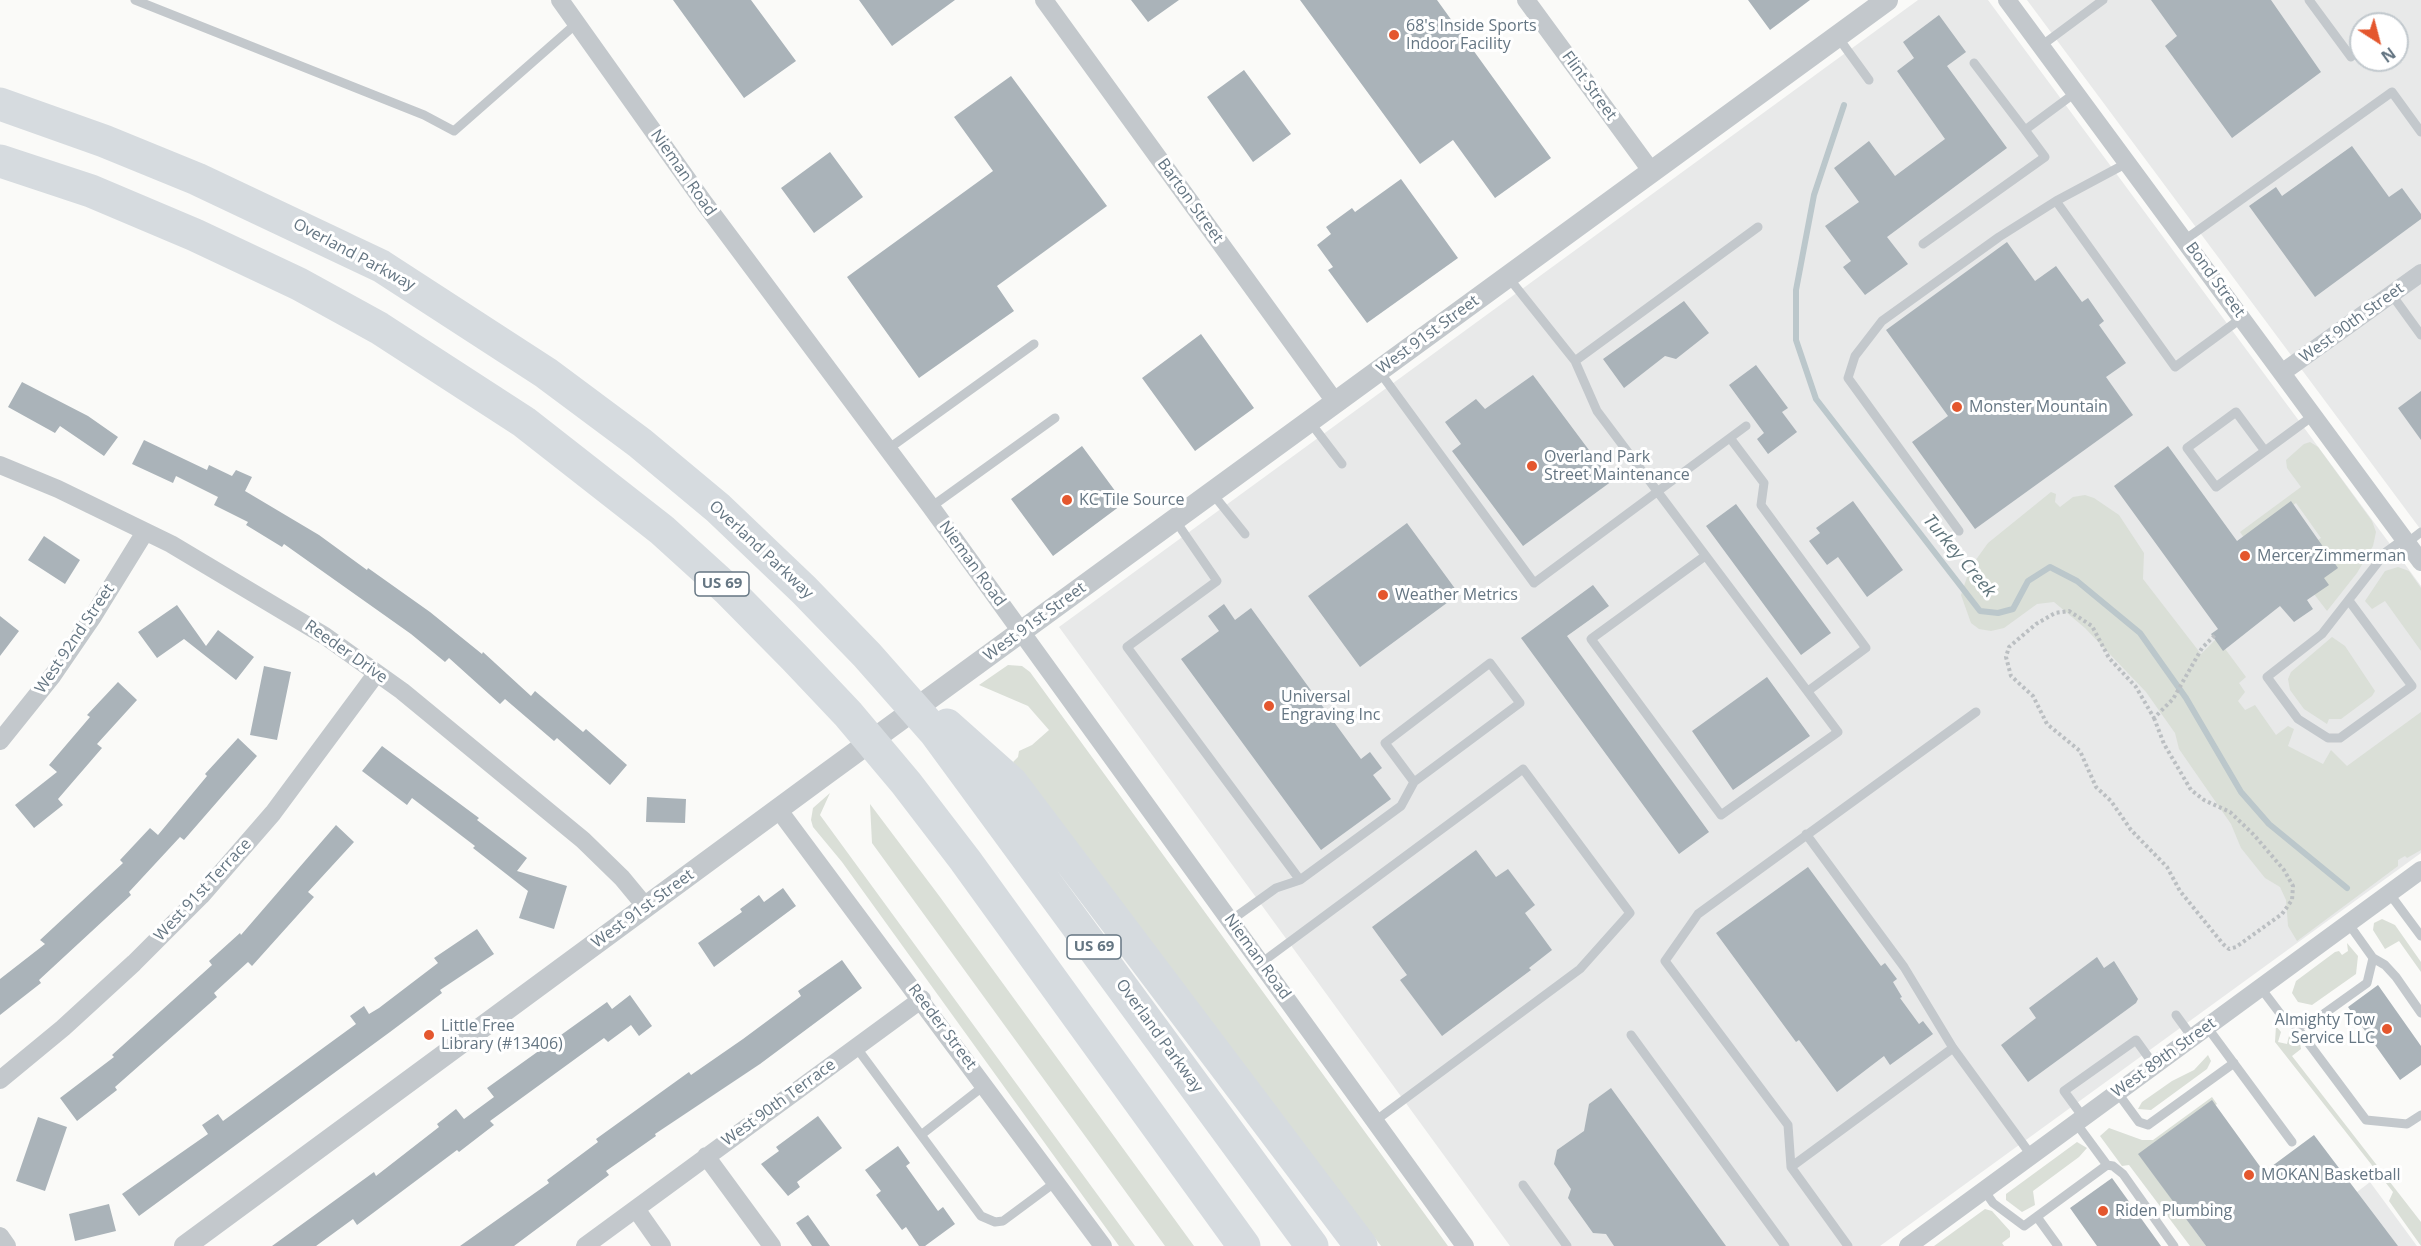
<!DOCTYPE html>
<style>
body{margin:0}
#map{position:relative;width:2421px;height:1246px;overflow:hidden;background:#fafaf8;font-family:"Open Sans",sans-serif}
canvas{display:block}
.north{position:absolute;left:2349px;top:12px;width:60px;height:60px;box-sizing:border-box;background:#fff;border:2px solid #c1c8cd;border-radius:50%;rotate:144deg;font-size:16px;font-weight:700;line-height:24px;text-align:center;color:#657683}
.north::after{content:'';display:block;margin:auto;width:21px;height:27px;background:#e4572e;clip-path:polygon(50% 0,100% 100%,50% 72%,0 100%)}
</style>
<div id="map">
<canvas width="2421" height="1246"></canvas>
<div class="north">N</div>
</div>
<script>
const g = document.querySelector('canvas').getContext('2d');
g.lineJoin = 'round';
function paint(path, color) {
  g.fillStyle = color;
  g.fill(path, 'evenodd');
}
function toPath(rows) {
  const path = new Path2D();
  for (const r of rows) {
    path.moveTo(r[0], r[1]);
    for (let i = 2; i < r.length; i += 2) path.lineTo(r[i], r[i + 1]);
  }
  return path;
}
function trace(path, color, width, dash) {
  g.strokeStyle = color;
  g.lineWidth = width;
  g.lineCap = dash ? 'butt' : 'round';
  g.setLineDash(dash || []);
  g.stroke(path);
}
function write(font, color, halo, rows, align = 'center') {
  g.font = font + ' "Open Sans",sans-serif';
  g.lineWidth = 6;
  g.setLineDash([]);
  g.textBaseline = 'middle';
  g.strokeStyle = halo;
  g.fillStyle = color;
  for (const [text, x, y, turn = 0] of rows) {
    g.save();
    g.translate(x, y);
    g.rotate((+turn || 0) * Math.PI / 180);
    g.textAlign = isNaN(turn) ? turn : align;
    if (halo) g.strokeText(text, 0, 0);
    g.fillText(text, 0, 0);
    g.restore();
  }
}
paint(toPath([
 [1918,0,1988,0,2421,586,2421,853,1880,1246,1510,1246,1059,627],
 [2027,0,2421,0,2421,530],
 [2361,24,2397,24,2397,60,2361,60],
 [2370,1182,2417,1246,2287,1246]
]), '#e8e9e9');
paint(toPath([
 [2310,442,2318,447,2372,521,2376,532,2373,546,2357,573,2327,611,2314,594,2322,578,2315,542,2321,538,2296,503,2245,539,2240,532,2301,487,2287,468,2286,460,2304,444],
 [2051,492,2056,494,2055,502,2060,507,2073,497,2085,495,2094,498,2119,515,2144,553,2143,579,2201,654,2217,638,2246,677,2239,683,2245,692,2238,701,2245,710,2255,705,2276,735,2288,726,2294,729,2288,746,2323,764,2331,750,2347,766,2421,712,2421,850,2407,858,2405,856,2398,860,2398,866,2297,941,2288,926,2286,900,2280,887,2265,878,2241,848,2231,824,2179,749,2175,733,2146,692,2085,628,2054,602,2037,604,2004,628,1991,631,1979,629,1971,623,1961,595,1970,568,1988,543],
 [2398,567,2409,571,2421,588,2421,651,2385,601,2372,609,2365,601,2385,571],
 [2332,637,2345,646,2375,691,2372,696,2341,719,2329,719,2327,724,2304,709,2290,690,2288,679,2291,672],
 [1008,665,1022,666,1030,672,1448,1246,1381,1246,1013,762,1018,757,1019,751,1032,745,1049,730,1028,706,979,685],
 [830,793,820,815,1135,1246,1119,1246,842,862,813,827,811,820,813,808],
 [870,804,940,897,1194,1246,1165,1246,872,843],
 [2382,919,2395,925,2421,962,2421,972,2399,941,2385,949,2373,930,2374,923],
 [2347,943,2358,956,2356,974,2312,1005,2298,1002,2292,993,2296,981,2335,952,2339,951,2342,955,2348,951],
 [2276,1026,2281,1032,2278,1042,2287,1044,2289,1036,2300,1043,2301,1049,2292,1056,2421,1222,2421,1246,2389,1201,2393,1192,2275,1042],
 [2208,1055,2211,1061,2207,1069,2151,1110,2138,1109,2142,1102,2172,1081,2194,1070],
 [2212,1097,2217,1104,2139,1154,2206,1246,2190,1246,2129,1165,2122,1166,2100,1136,2109,1128,2142,1140,2153,1140],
 [2077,1142,2087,1148,2079,1157,2033,1191,2035,1205,2022,1212,2006,1200,2006,1194],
 [1985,1209,1992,1211,2010,1231,2010,1237,2002,1243,2004,1246,1934,1246]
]), '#dadfd7');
trace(toPath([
 [1844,105,1814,195,1796,290,1796,340,1816,399,1980,611,1998,613,2013,609,2028,581,2050,567,2077,581,2140,633,2186,698,2241,792,2269,824,2347,888]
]), '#bbc7cb', 6);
paint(toPath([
 [673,0,751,0,796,61,744,98],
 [859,0,955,0,892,46],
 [1131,0,1179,0,1148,22],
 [1300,0,1437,0,1551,158,1495,198,1453,140,1420,164],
 [1748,0,1810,0,1770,30],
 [2151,0,2271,0,2321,72,2232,138,2165,46,2177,36],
 [1939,15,1966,52,1947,66,2007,148,1887,237,1908,264,1865,295,1843,267,1851,261,1825,226,1859,202,1834,168,1869,141,1895,176,1945,139,1897,71,1914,58,1903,42],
 [1244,70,1291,134,1253,162,1207,97],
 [1011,76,1107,206,997,286,1014,311,919,378,847,277,993,171,954,117],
 [2352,146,2389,197,2402,188,2421,214,2421,219,2315,297,2249,206,2276,187,2282,196],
 [830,152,863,197,814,233,781,188],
 [1401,179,1458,258,1367,323,1328,270,1333,267,1317,245,1331,234,1326,227,1352,208,1355,212],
 [2007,242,2035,281,2056,266,2082,302,2088,298,2104,321,2099,325,2126,363,2106,377,2133,415,1975,529,1912,442,1948,416,1886,330],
 [1684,301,1709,333,1676,359,1665,356,1624,388,1603,359],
 [1201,334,1254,408,1195,451,1142,378],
 [1756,365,1788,408,1782,412,1797,432,1768,454,1757,439,1764,433,1729,385],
 [1533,375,1612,481,1523,546,1452,451,1461,444,1445,422,1476,399,1485,409],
 [22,382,88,416,118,437,104,456,60,426,55,433,8,407],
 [2421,391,2421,440,2398,408],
 [144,440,207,470,209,465,232,476,236,470,252,477,245,491,319,535,367,570,368,568,430,612,482,654,483,652,531,696,535,691,583,732,586,729,627,765,610,785,557,738,554,741,505,699,500,704,449,658,445,662,411,634,284,544,282,547,246,525,248,522,214,505,218,497,176,476,173,483,132,464],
 [1082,446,1124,503,1053,556,1011,499],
 [2168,446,2237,541,2291,501,2338,568,2324,578,2329,585,2307,600,2313,609,2294,622,2280,606,2223,651,2211,634,2218,629,2114,486],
 [1853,501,1903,570,1867,597,1838,557,1827,565,1809,541,1820,533,1816,528],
 [1736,504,1831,633,1801,655,1706,526],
 [1407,523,1459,594,1360,667,1308,596],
 [44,536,80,560,65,584,28,560],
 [1593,585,1609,606,1567,636,1709,832,1679,854,1521,638],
 [1224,604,1235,620,1251,608,1361,759,1370,752,1382,768,1373,775,1391,799,1321,850,1181,659,1219,631,1208,616],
 [177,605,206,646,218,630,254,657,236,680,184,639,157,658,138,632],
 [0,616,19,631,0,656],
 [264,666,291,672,277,740,250,735],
 [1767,677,1810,736,1733,790,1692,731],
 [118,682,137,700,97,744,102,748,58,799,63,805,34,828,15,805,57,772,49,765,90,717,87,715],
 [238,738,257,756,184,840,180,837,129,892,131,895,39,980,41,983,0,1015,0,979,45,944,40,940,123,863,120,860,150,828,158,835,207,776,205,774],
 [382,746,479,818,477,820,527,858,517,871,567,886,554,929,519,918,528,891,473,848,475,846,412,798,407,805,362,771],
 [647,797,686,799,685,823,646,822],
 [336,825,354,842,308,892,314,897,252,966,248,962,214,993,217,997,115,1087,117,1090,77,1121,60,1098,114,1057,112,1055,212,965,209,961,240,933,241,935],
 [1476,850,1496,877,1508,869,1535,905,1525,913,1552,950,1529,968,1531,970,1442,1036,1400,980,1407,975,1372,927],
 [1808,867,1881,966,1885,963,1897,979,1893,982,1902,997,1900,998,1919,1024,1923,1021,1933,1034,1890,1065,1884,1056,1837,1092,1799,1040,1796,1042,1716,933],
 [783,888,796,906,714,967,698,943,742,912,740,909,759,895,764,902],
 [477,929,494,954,440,990,442,993,390,1032,139,1216,122,1194,208,1134,202,1125,218,1114,223,1121,356,1024,350,1016,364,1006,369,1014,379,1008,438,963,434,958],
 [2097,957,2104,968,2114,961,2138,999,2136,1003,2028,1082,2001,1045,2036,1018,2029,1008],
 [842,960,862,988,760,1064,655,1134,656,1136,606,1171,609,1175,514,1246,460,1246,549,1183,547,1180,598,1142,596,1139,689,1072,691,1075,743,1039,801,996,798,991],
 [2378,985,2421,1046,2421,1065,2400,1080,2348,1007],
 [630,995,652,1026,639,1036,631,1025,608,1042,604,1038,490,1121,494,1125,459,1152,457,1150,357,1225,353,1219,316,1246,272,1246,374,1172,376,1176,439,1127,437,1124,456,1109,464,1119,494,1097,487,1088,607,1002,612,1009],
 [1611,1088,1726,1246,1614,1246,1606,1234,1593,1233,1568,1198,1571,1189,1554,1164,1557,1150,1584,1131,1589,1104],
 [2212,1100,2264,1172,2314,1135,2398,1246,2206,1246,2138,1154],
 [818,1116,842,1148,797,1182,800,1187,788,1196,761,1164,779,1151,776,1147],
 [38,1117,67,1127,45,1191,16,1181],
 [898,1146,910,1163,906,1166,938,1211,943,1207,955,1224,925,1246,919,1246,906,1227,902,1230,876,1195,881,1191,865,1170],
 [2112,1178,2161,1246,2097,1246,2070,1208],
 [109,1204,116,1231,75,1241,69,1214],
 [808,1215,830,1246,812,1246,796,1223]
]), '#aab3b9');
trace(toPath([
 [2154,718,2164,744,2191,790,2204,800,2230,812,2254,835,2284,870,2293,886,2292,900,2282,914,2236,947,2229,949,2223,944,2180,891,2167,867,2131,830,2111,801,2096,787,2080,751,2047,724,2033,696,2011,676,2006,657,2009,647,2036,624,2055,613,2069,611,2092,626,2109,658,2136,687,2154,718,2173,699,2202,648,2215,635]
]), '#bbbfc2', 4, [3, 3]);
trace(toPath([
 [135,0,424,115,454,131,577,23],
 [2309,0,2351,57],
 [1837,36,1869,80],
 [2041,46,2103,0],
 [1974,63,2025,130],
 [2127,163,2056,201,2175,367,2243,317],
 [2186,239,2392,92,2421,132],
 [1923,244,2045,157,2025,130,2075,93],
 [1508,277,1575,361,1597,411,1838,732,1721,815,1591,639,1705,556],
 [2392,295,2421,335],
 [1575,361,1758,227],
 [1379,371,1534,583,1746,426],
 [1310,422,1342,464],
 [1730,438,1764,483,1761,505,1866,648,1808,691],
 [888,449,1034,344],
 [2265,451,2236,412,2187,448,2216,487,2314,415],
 [1212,493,1245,534],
 [931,507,1055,418],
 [1175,520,1217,581,1127,647,1300,880],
 [1959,531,1848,378,1855,356,1882,321,1999,237,2056,201],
 [2407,543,2421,532],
 [2350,602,2412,686,2340,738,2328,738,2298,719,2267,677,2322,634,2386,552,2404,539],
 [1806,834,1904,967,1953,1048,2031,1155],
 [2389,893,2421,936],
 [1230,921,1276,888,1300,880,1401,806,1414,782,1520,703,1490,663,1385,743,1414,782],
 [2373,958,2385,965,2396,977,2421,1013],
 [1261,963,1523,769,1630,913,1580,969,1375,1121],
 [2260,987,2285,1020,2295,1025,2311,1023,2367,983,2373,958,2348,923],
 [2176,1015,2192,1037],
 [2295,1025,2366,1120,2407,1124,2421,1115],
 [2207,1027,2292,1142],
 [1631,1035,1785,1246],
 [856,1047,981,1216,995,1222,1003,1221,1057,1181],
 [2117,1092,2139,1122,2148,1125,2234,1063],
 [2083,1117,2064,1091,2136,1040,2154,1065],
 [921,1135,985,1085],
 [2107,1165,2113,1166,2123,1174,2174,1246],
 [1791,1167,1788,1125,1665,961,1698,914,1976,712],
 [1523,1185,1567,1246],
 [1984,1190,1993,1203,2024,1226,2107,1165,2076,1123],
 [2037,1217,2058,1246],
 [1848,1246,1791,1167,1953,1048]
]), '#c3c8cc', 9);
trace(toPath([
 [560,0,705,204,931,507,1465,1246],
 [1044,0,1336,403],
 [1526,0,1652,172],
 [2007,0,2421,562],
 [2283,372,2421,273],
 [0,465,58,489,171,544,325,636,402,691,583,840,622,878,646,907],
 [0,741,53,675,92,618,145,532],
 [778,809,1103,1246],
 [0,1080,63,1028,134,963,201,896,273,813,376,674],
 [706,1156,772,1246],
 [636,1209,662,1246],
 [0,1236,7,1246],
 [585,1246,922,999],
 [1908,1246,2421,870]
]), '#c3c8cc', 18);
trace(toPath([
 [185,1246,826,774,1887,0]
]), '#c3c8cc', 22);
trace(toPath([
 [0,104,104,141,197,179,381,266,546,373,640,443,718,508,804,590,867,655,935,732,1312,1246],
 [0,161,91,191,195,235,299,284,379,328,524,422,662,530,727,589,795,658,848,714,906,783,965,860,1244,1246],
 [947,725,1011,782,1361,1246]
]), '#d6dbdf', 33);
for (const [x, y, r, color] of [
 [1394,35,6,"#e4572e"],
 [1957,407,6,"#e4572e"],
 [1532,466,6,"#e4572e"],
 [1067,500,6,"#e4572e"],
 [2245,556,6,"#e4572e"],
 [1383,595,6,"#e4572e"],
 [1269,706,6,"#e4572e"],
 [2387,1029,6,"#e4572e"],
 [429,1035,6,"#e4572e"],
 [2249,1175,6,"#e4572e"],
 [2103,1211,6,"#e4572e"]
]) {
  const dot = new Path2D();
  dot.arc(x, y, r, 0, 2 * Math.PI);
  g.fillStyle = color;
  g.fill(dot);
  trace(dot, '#fff', 2);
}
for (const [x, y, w] of [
 [722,584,54],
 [1094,947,54]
]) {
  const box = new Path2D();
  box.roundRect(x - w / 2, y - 12, w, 24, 4.5);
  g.fillStyle = '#fff';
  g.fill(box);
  trace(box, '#657683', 1.5);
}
write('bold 15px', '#657683', null, [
 ["US 69",722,584],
 ["US 69",1094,947]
]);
write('16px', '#657683', '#fff', [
 ["68's Inside Sports",1406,26],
 ["Indoor Facility",1406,44],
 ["Monster Mountain",1969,407],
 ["Overland Park",1544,457],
 ["Street Maintenance",1544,475],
 ["KC Tile Source",1079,500],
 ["Mercer Zimmerman",2257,556],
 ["Weather Metrics",1395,595],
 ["Universal",1281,697],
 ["Engraving Inc",1281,715],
 ["Almighty Tow",2375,1020,"right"],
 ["Service LLC",2375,1038,"right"],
 ["Little Free",441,1026],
 ["Library (#13406)",441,1044],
 ["MOKAN Basketball",2261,1175],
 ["Riden Plumbing",2115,1211]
], 'left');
write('16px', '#657683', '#fff', [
 ["Flint Street",1589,86,54],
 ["Nieman Road",683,173,55],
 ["Barton Street",1190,201,54],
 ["Overland Parkway",354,255,28],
 ["Bond Street",2215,280,54],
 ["West 90th Street",2352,323,-36],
 ["West 91st Street",1428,335,-36],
 ["Overland Parkway",761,550,43],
 ["Nieman Road",972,564,54],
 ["West 91st Street",1035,622,-36],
 ["West 92nd Street",75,639,-56],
 ["Reeder Drive",346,652,35],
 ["West 91st Terrace",203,890,-47],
 ["West 91st Street",643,909,-36],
 ["Nieman Road",1257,957,54],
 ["Reeder Street",942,1027,53],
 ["Overland Parkway",1159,1036,54],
 ["West 89th Street",2164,1058,-36],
 ["West 90th Terrace",779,1103,-36]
]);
write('italic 18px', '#60757c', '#fff', [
 ["Turkey Creek",1959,556,50]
]);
</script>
